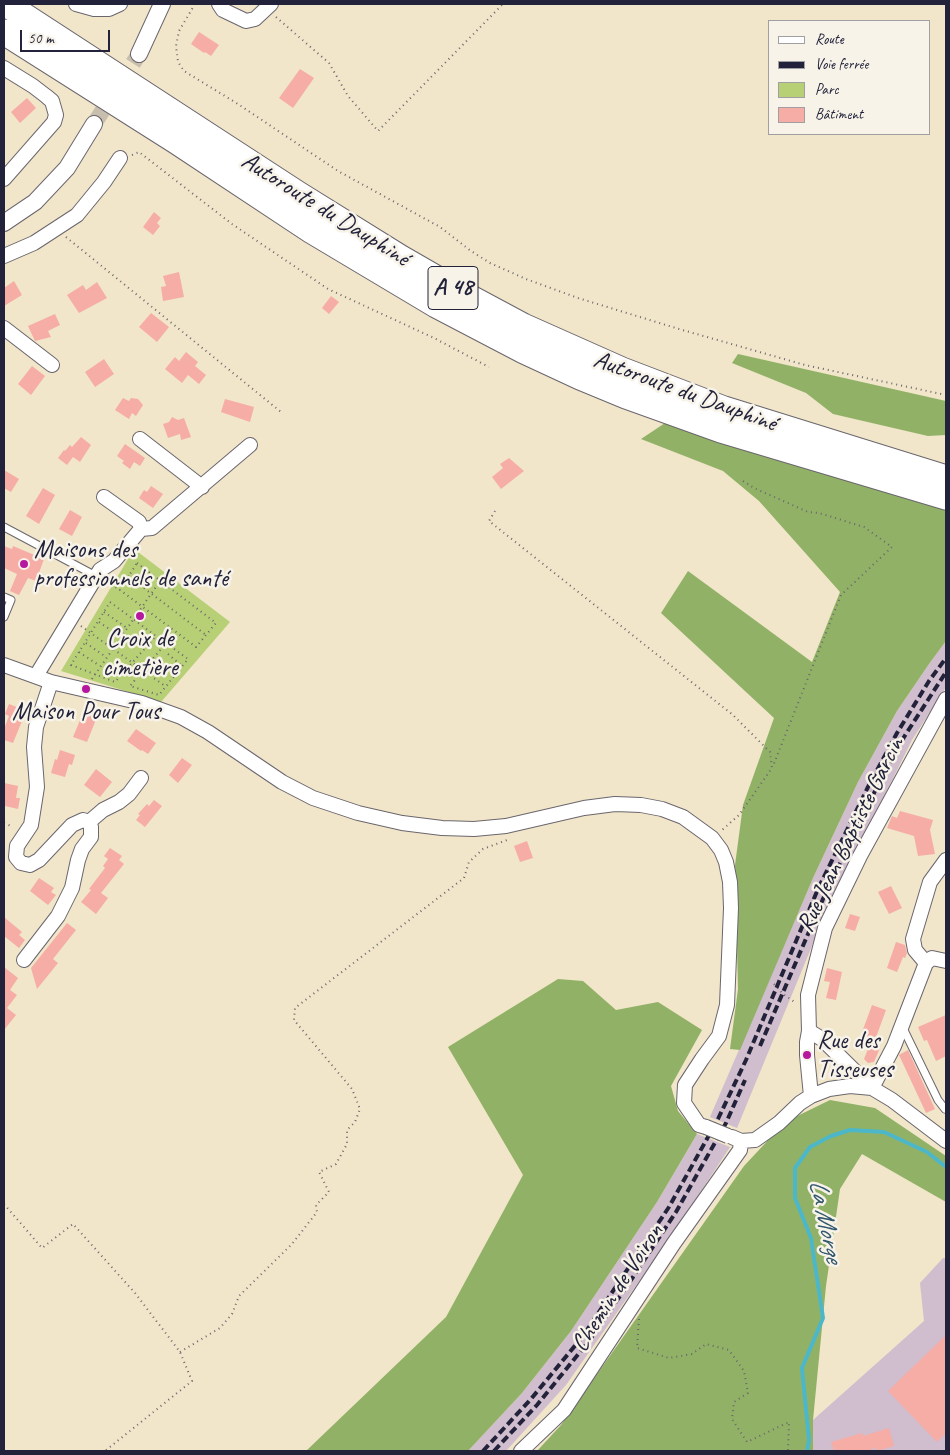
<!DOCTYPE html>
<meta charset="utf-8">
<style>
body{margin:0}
#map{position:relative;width:950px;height:1455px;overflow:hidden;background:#f1e5ca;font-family:Caveat,sans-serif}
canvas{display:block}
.frame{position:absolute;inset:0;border:5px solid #22223b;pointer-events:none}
.legend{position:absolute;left:768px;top:20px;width:162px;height:115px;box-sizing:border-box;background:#f7f3e8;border:1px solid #a29fa3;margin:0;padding:6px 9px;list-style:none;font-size:15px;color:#22223b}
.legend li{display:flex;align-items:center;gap:10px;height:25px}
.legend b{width:25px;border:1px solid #a29fa3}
.scale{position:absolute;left:20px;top:30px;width:90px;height:22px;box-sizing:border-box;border:2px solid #22223b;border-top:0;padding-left:6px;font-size:15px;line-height:18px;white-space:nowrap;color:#22223b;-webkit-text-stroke:4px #f7f3e8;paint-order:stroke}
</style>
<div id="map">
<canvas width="950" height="1455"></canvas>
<div class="frame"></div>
<ul class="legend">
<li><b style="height:6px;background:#fff"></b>Route</li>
<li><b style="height:6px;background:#22223b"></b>Voie ferrée</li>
<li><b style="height:14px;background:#b7cf75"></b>Parc</li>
<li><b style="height:14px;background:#f6ada6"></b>Bâtiment</li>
</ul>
<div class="scale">50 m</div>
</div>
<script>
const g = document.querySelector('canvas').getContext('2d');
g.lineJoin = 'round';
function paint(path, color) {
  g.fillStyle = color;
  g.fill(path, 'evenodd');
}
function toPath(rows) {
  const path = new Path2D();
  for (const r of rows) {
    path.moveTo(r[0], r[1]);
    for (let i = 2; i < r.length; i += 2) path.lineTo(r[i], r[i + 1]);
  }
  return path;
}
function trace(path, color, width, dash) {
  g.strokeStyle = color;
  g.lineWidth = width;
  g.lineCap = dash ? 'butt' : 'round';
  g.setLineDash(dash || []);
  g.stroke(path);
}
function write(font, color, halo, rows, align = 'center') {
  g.font = font + ' Caveat,sans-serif';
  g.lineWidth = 5;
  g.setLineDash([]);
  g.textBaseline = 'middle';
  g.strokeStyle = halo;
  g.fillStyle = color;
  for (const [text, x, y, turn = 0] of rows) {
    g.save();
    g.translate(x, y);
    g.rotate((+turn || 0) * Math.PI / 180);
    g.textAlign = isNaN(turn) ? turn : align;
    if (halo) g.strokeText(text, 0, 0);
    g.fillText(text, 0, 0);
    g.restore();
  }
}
paint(toPath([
 [946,641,946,687,912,740,821,924,737,1128,710,1117,813,878,858,782,897,711,929,664],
 [697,1134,730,1147,682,1220,566,1385,506,1451,468,1451,522,1393,571,1331,657,1202],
 [943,1258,946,1258,946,1451,813,1451,813,1420,924,1321,920,1283]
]), '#d0bdcd');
paint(toPath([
 [134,549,230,622,161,702,61,671]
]), '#b7cf75');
paint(toPath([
 [738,354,946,401,946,435,928,436,833,414,806,393,732,363],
 [665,423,861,485,946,509,946,641,929,664,897,711,858,782,813,878,740,1050,730,1049,738,989,735,865,743,805,774,718,661,613,688,571,812,662,840,592,759,501,723,471,641,439],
 [558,979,583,981,616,1010,658,1002,702,1030,671,1086,678,1111,697,1134,657,1202,571,1331,522,1393,468,1451,306,1451,446,1317,523,1175,448,1047],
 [830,1100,875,1108,946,1156,946,1202,862,1154,840,1189,826,1286,813,1420,813,1451,537,1451,561,1425,744,1166,785,1122]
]), '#91b266');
trace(toPath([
 [807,1451,809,1440,802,1368,823,1318,811,1238,795,1198,795,1168,810,1147,831,1136,850,1130,884,1132,927,1152,946,1167]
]), '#4db7ca', 4);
paint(toPath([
 [199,32,219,45,211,56,205,52,204,53,191,44],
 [300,69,314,78,293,108,279,98],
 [27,98,36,108,20,123,11,112],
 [154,212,161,218,157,223,160,226,153,235,143,227],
 [179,272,184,297,163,301,161,287,166,286,163,276],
 [14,281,22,295,4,306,4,288],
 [97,282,107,298,79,313,67,295,83,285,86,290],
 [331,296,339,302,329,314,322,308],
 [151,313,169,327,157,342,139,327],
 [55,314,60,325,48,331,51,337,35,341,28,326],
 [186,352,198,362,195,366,206,375,199,384,188,375,182,383,165,369,175,357,179,361],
 [104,359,114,374,95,387,85,372],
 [32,366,45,376,31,395,18,384],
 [123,398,129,401,131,398,138,399,143,405,136,416,132,413,129,419,115,410],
 [225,399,254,407,250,422,221,412],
 [172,417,178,420,184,418,191,437,181,440,180,434,168,438,163,424,169,422],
 [81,437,91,445,80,462,73,457,67,465,58,458,64,450,65,451,70,445,72,447],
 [125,444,145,458,140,466,134,462,130,469,122,463,124,461,117,456],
 [509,458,524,471,501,489,492,477,503,468,500,464],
 [4,470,19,479,11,492,4,488],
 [151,486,163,494,153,508,139,498,144,490,147,492],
 [43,488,55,495,39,524,26,516],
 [70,510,82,517,72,536,59,529],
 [4,546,12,549,13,546,44,559,36,581,28,578,19,595,10,591,17,574,4,568],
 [9,704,22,709,18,719,22,721,13,743,4,740,4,729,9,716,5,714],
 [83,713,97,717,87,742,73,737],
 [136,729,156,743,148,754,142,750,141,751,127,741],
 [60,750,75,755,72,765,69,764,65,777,51,773,55,759,57,760],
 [182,758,192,765,178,783,169,775],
 [96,769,112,782,100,797,84,785],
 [4,783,18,786,16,798,20,798,18,809,5,806],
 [154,800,162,806,145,827,136,820,140,815,138,814,147,804,149,806],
 [900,811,933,820,930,830,935,854,918,856,914,836,887,828,892,816,897,818],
 [527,841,533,858,520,862,514,846],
 [110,848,122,856,119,860,124,864,101,893,108,898,96,914,81,902,91,890,89,889,105,868,103,866,108,859,104,856],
 [39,878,54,888,51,892,56,895,48,905,30,891],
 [891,886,902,908,889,914,878,892],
 [850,914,860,917,855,931,845,928],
 [4,917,22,932,19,935,25,940,19,948,4,936],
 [67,923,76,930,53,959,58,963,37,989,31,968],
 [896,942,905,945,907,953,905,958,903,957,897,972,887,968],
 [4,967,18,978,10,990,17,995,7,1008,16,1015,4,1030],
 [827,968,842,972,836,1000,826,998,830,982,824,981],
 [872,1005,886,1010,875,1040,861,1035],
 [946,1015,946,1056,936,1061,927,1040,924,1041,918,1027],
 [870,1044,880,1048,874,1062,868,1063,864,1059],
 [908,1050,935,1109,926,1113,899,1055],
 [946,1335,946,1433,937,1442,888,1391],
 [889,1428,894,1446,877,1451,876,1448,866,1451,834,1451,831,1442,862,1433,863,1436]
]), '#f6ada6');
trace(toPath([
 [94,124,139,54]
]), '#c8bead', 16, [16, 8]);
const service = toPath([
 [4,527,96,576],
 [4,597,11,600,4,617],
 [902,1026,938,1100,945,1109,946,1108]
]);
const minor = toPath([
 [76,4,94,9,109,9,120,4],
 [219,4,223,10,246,21,255,19,271,4],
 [4,68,33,86,46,96,52,101,56,115,54,122,4,179],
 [4,256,34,243,77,215,104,182,120,158],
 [4,328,52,365],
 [140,439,202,487],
 [104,497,139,522,141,529],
 [4,665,51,682,142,703,181,717,208,732,282,782,313,798,358,813,402,823,442,828,474,829,506,826,584,808,615,804,641,805,662,809,683,817,712,838,721,850,726,862,730,882,731,908,727,1005,719,1036,702,1059,685,1085,684,1103,699,1125,706,1127],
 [36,676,100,570,114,561,141,529,152,528,250,445],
 [89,822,103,810,119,802,129,794,141,778],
 [24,960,58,916,72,888,78,860,82,849,91,837,91,827,89,822,83,820,72,825,39,860,30,865,21,863,16,857,17,846,31,825,37,787,34,747,36,727,51,682],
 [926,963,915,950,913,939,930,882,946,860],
 [809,1031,822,1039,872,1088],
 [872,1088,894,1046,926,963,932,958,946,961],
 [811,1096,807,1055,807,1042,809,1031,808,995,825,928,860,856,946,699],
 [732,1137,741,1141,755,1140,779,1123,800,1103,811,1096,829,1089,850,1086,872,1088,892,1100,946,1141],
 [521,1451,564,1410,674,1243,740,1150,741,1141]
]);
const tertiary = toPath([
 [139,54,162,4],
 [4,223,35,202,67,168,94,124]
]);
const motorway = toPath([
 [6,4,298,194,401,258,467,296,523,326,622,370,724,409,946,478],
 [4,32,176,141,312,231,436,305,524,351,580,377,626,396,721,430,946,497]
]);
trace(service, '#6a666d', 9);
trace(minor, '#6a666d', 16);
trace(tertiary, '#6a666d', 18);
trace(motorway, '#6a666d', 27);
trace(toPath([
 [195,4,179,31,176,46,178,62,184,71,238,104,338,171,440,227,471,251,490,263,526,279,578,298,679,329,805,365,946,395],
 [276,17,329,63,348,96,378,131,503,4],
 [132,155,139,152,232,224,328,289,434,338,489,367],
 [66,237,281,412],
 [743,481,754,488,808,512,819,513,864,527,892,547,841,595,773,766],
 [495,511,489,521,733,715,770,752,772,768,739,815,722,830],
 [137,563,216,623,196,647,120,590,137,563],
 [128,576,206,635],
 [107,582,120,590],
 [110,602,156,636,115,682,71,665,110,602],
 [104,612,127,628],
 [99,622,121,637],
 [81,626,165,686],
 [86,643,106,657],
 [166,643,188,659,159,695,130,686,166,643],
 [79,652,100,666],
 [168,654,182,666],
 [160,664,174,675],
 [92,679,160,581],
 [4,823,13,827],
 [774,984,783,994,796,1003],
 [4,1204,42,1248,73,1224,135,1293,180,1352,192,1381,105,1451],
 [639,1319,637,1348,669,1358,692,1354,706,1344,729,1350,744,1371,748,1393,734,1402,732,1419,747,1442,789,1422,788,1451],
 [180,1352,220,1328,232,1314,239,1296,292,1244,317,1212,316,1205,329,1192,319,1172,336,1164,347,1144,347,1130,355,1122,360,1109,352,1089,294,1020,295,1008,464,878,469,862,483,849,507,840]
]), '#6a666d', 2, [1, 4]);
trace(service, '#fff', 7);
trace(minor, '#fff', 14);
trace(tertiary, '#fff', 16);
trace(motorway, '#fff', 25);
trace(toPath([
 [760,1046,826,892,875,791,904,737,946,672],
 [483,1451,531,1399,583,1336,669,1207,718,1119,746,1060,818,889,868,787,897,733,929,681,946,658],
 [494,1451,537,1405,589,1341,633,1277,676,1212,726,1123,745,1080]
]), '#22223b', 4, [8, 4]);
const minorBridge = toPath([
 [706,1127,728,1136]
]);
trace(minorBridge, '#6a666d', 16, []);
trace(minorBridge, '#fff', 14);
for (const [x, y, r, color] of [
 [24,564,5,"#b5179e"],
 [140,616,5,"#b5179e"],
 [86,689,5,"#b5179e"],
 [807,1055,5,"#b5179e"]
]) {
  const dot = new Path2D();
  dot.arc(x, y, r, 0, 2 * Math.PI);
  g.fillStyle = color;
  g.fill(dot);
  trace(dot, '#f7f3e8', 2);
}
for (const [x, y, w] of [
 [453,288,50]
]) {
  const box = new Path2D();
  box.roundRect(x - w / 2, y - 21.5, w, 43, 4);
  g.fillStyle = '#f7f3e8';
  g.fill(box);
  trace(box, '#22223b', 1);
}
write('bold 24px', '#22223b', null, [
 ["A 48",453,288]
]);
write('25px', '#22223b', '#f7f3e8', [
 ["Autoroute du Dauphiné",325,210,32],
 ["Autoroute du Dauphiné",685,392,20],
 ["Rue Jean Baptiste Garcin",851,835,-64],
 ["Chemin de Voiron",618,1288,-57]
]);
write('25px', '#22223b', '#f7f3e8', [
 ["Maisons des",34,550],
 ["professionnels de santé",34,579],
 ["Croix de",140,639,"center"],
 ["cimetière",140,668,"center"],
 ["Maison Pour Tous",86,712,"center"],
 ["Rue des",817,1041],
 ["Tisseuses",817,1070]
], 'left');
write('italic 26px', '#31566d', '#f7f3e8', [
 ["La Morge",825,1221,78]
]);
</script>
